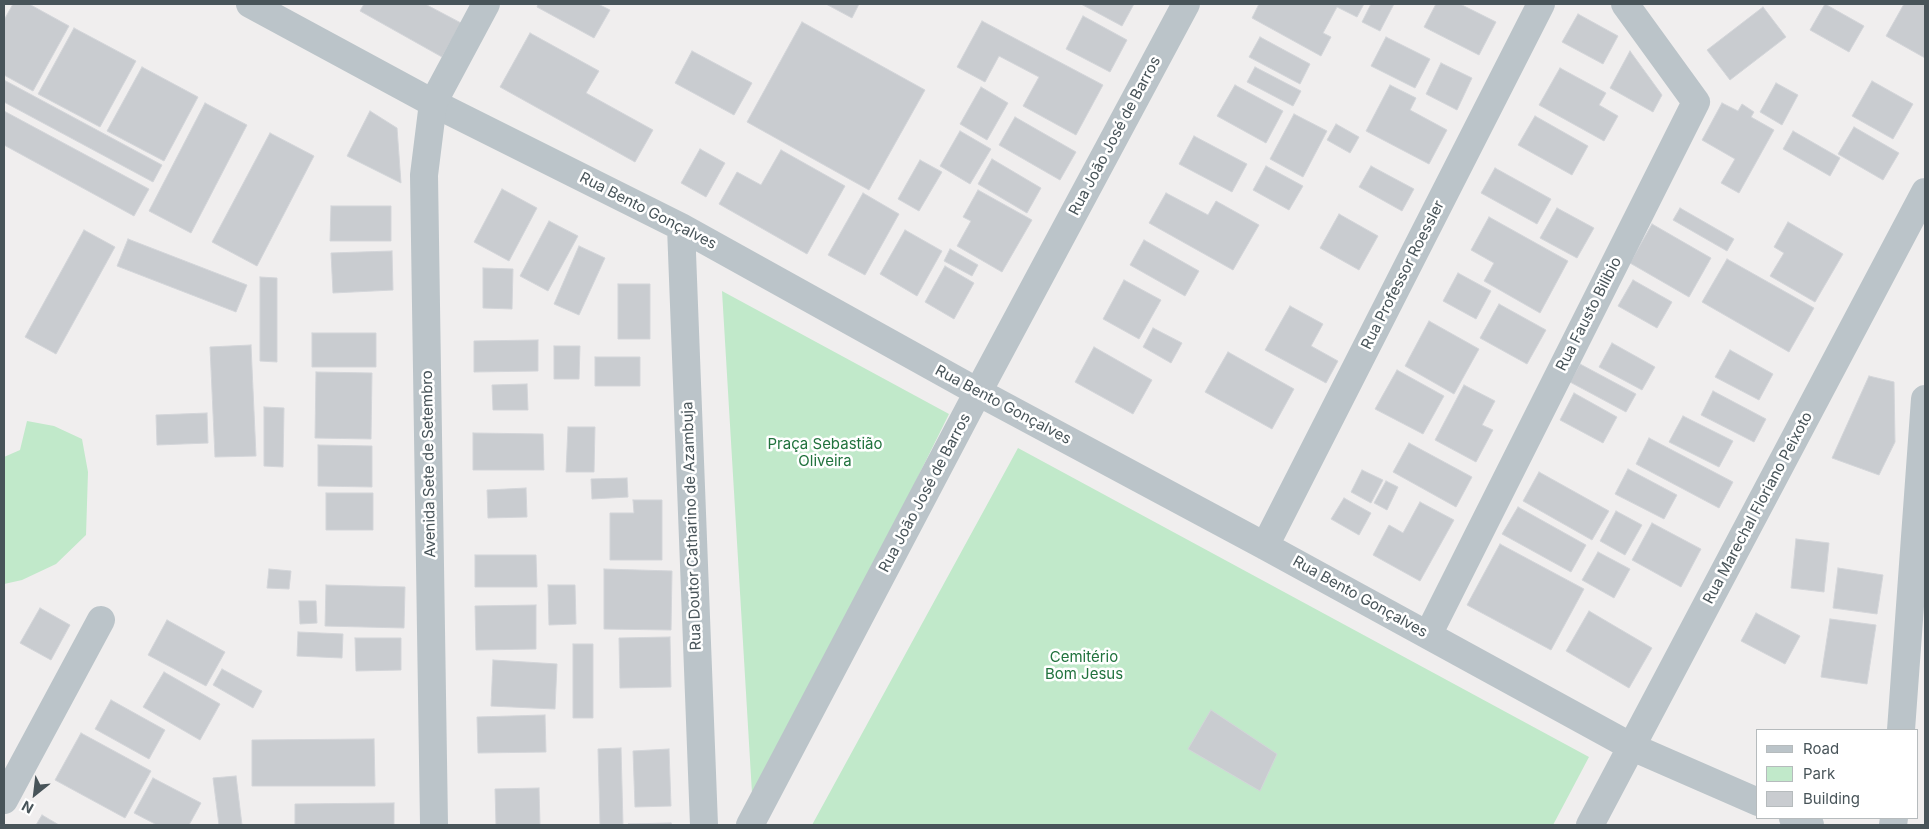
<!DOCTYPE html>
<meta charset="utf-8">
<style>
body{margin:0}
#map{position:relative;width:1929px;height:829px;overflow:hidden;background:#f0eeee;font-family:Inter,sans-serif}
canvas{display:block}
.frame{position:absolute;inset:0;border:5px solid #485459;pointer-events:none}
.legend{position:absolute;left:1756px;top:729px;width:162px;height:90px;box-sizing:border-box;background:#fff;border:1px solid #b6bbbd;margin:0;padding:6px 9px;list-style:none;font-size:15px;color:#485459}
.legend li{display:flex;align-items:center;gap:10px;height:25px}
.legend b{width:25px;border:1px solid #b6bbbd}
.north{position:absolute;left:10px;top:769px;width:50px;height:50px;-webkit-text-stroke:4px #fff;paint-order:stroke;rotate:209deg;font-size:14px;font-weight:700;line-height:20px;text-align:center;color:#485459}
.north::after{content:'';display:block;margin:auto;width:18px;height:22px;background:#485459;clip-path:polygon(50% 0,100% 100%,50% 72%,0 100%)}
</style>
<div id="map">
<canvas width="1929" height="829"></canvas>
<div class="frame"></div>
<ul class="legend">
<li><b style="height:6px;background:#bbc4c9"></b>Road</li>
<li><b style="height:14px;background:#c1e9ca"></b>Park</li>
<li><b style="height:14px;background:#c9ccd0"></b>Building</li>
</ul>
<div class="north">N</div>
</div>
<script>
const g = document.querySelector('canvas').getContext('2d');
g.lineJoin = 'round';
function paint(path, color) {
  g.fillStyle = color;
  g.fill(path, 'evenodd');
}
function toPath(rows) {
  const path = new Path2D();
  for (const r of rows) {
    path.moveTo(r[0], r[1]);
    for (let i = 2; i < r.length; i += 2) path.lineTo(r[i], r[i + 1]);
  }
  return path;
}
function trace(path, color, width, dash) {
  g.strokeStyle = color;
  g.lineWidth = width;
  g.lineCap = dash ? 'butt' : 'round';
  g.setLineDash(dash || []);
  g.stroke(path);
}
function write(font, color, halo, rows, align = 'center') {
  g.font = font + ' Inter,sans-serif';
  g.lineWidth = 5;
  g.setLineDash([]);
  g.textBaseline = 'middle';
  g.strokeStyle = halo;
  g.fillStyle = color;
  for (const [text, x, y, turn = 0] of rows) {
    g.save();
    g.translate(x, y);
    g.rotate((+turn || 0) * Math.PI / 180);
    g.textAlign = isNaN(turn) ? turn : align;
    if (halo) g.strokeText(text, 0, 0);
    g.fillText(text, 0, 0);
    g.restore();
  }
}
paint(toPath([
 [722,291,949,414,753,810],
 [27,421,54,426,82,439,88,472,86,535,56,564,22,580,4,584,4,457,20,450],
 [1018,448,1589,757,1553,825,812,825]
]), '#c1e9ca');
const building = toPath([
 [13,4,29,4,69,26,33,91,4,75,4,20,13,4],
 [364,4,425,4,461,23,442,57,360,11,364,4],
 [538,4,598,4,610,10,594,38,537,7,538,4],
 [826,4,859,4,852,18,826,4],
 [1081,4,1134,4,1122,26,1081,4],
 [1259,4,1364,4,1357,17,1337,7,1323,33,1331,37,1321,56,1252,18,1259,4],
 [1371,4,1394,4,1380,31,1362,22,1371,4],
 [1436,4,1460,4,1496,22,1479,55,1424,27,1436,4],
 [1825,4,1864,26,1849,52,1810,30,1825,4],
 [1904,4,1925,4,1925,58,1886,36,1904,4],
 [1763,7,1786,37,1730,80,1707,50,1763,7],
 [1578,14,1618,36,1603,64,1562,42,1578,14],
 [1083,16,1127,40,1110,72,1066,49,1083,16],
 [982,21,1103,85,1076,135,1023,106,1039,77,999,56,985,82,957,67,982,21],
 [802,22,925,90,869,190,747,122,802,22],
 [74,28,136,61,100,127,38,94,74,28],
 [530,33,599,71,586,93,653,130,635,162,500,87,530,33],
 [1260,37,1310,64,1300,84,1249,57,1260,37],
 [1386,37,1430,59,1415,88,1371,66,1386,37],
 [692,51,752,83,734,115,675,83,692,51],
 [1630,51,1662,95,1653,112,1610,88,1630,51],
 [1441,63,1472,78,1457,110,1426,94,1441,63],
 [142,67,198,97,164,161,107,131,142,67],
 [1255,67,1301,91,1293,106,1247,82,1255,67],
 [1560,68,1606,93,1599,105,1618,116,1604,141,1539,105,1560,68],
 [4,80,162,165,153,182,4,102,4,80],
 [1872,81,1913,104,1893,139,1852,116,1872,81],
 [1776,83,1798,95,1782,125,1760,112,1776,83],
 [1235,85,1283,111,1266,143,1217,116,1235,85],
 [1390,85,1416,98,1410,110,1447,130,1429,164,1366,131,1390,85],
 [981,87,1008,103,987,140,960,124,981,87],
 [205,103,247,125,191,233,149,211,205,103],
 [1722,103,1738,111,1742,104,1754,112,1751,117,1774,130,1739,193,1721,183,1735,159,1702,140,1722,103],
 [4,111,149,189,134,216,4,145,4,111],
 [370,111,397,128,401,183,347,156,370,111],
 [1294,114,1327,131,1303,177,1270,159,1294,114],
 [1535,116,1588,146,1572,175,1518,145,1535,116],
 [1015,117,1076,152,1060,180,999,145,1015,117],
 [1336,124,1359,137,1350,153,1327,140,1336,124],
 [1854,127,1899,153,1883,180,1838,154,1854,127],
 [960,131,991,149,970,184,940,166,960,131],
 [1793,131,1840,158,1830,176,1783,149,1793,131],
 [270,133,314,156,257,266,212,242,270,133],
 [1194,136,1247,164,1232,192,1179,164,1194,136],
 [700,149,725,163,706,197,681,183,700,149],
 [781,150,845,186,807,254,719,204,737,172,761,185,781,150],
 [992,159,1041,188,1027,213,978,184,992,159],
 [920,160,942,172,919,211,898,199,920,160],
 [1266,166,1303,186,1289,210,1253,190,1266,166],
 [1371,166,1414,189,1402,211,1359,187,1371,166],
 [1495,168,1551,199,1537,224,1481,193,1495,168],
 [502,189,537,208,509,261,474,242,502,189],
 [978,190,1032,220,1002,272,957,246,971,221,963,217,978,190],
 [863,193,899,214,865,275,828,255,863,193],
 [1166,193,1208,215,1216,201,1259,225,1233,270,1149,223,1166,193],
 [331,206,391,206,391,241,330,241,331,206],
 [1557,208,1594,228,1577,258,1540,238,1557,208],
 [1680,208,1734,239,1727,251,1673,220,1680,208],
 [1339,214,1378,236,1359,270,1320,248,1339,214],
 [1489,217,1568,261,1540,313,1484,281,1494,263,1471,250,1489,217],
 [549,221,578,236,548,291,520,276,549,221],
 [1788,222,1843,254,1815,302,1770,276,1784,253,1774,247,1788,222],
 [1652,224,1711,258,1689,297,1630,263,1652,224],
 [84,230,115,247,56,354,25,337,84,230],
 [905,230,942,251,917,296,880,274,905,230],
 [128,239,247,285,236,312,117,266,128,239],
 [1144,240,1199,271,1185,296,1130,265,1144,240],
 [579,246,605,258,579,315,554,304,579,246],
 [950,249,978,265,972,276,944,261,950,249],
 [392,251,393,290,333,293,331,253,392,251],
 [1727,259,1814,308,1789,352,1702,302,1727,259],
 [945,266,974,283,954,319,925,302,945,266],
 [483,268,513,269,512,309,483,308,483,268],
 [1458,273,1491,291,1476,319,1443,301,1458,273],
 [260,277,277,278,277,362,260,361,260,277],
 [1124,280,1161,300,1139,339,1103,319,1124,280],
 [1633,280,1672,302,1657,328,1618,306,1633,280],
 [618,284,650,284,650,339,618,339,618,284],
 [1499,304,1546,330,1527,364,1480,338,1499,304],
 [1290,306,1323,324,1311,346,1338,361,1326,383,1265,350,1290,306],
 [1429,321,1479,349,1454,394,1405,366,1429,321],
 [1153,328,1182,343,1171,363,1143,347,1153,328],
 [312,333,376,333,376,367,312,367,312,333],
 [538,340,538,371,474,372,474,341,538,340],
 [1612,343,1655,367,1642,390,1599,367,1612,343],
 [251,345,256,456,215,457,210,347,251,345],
 [554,346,580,346,579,379,554,379,554,346],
 [1094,347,1152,380,1133,414,1075,382,1094,347],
 [1730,350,1773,374,1759,400,1715,377,1730,350],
 [1228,352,1294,389,1272,429,1205,392,1228,352],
 [595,357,640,357,640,386,595,386,595,357],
 [1580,364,1636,394,1626,412,1570,382,1580,364],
 [1397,370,1444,396,1423,434,1375,409,1397,370],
 [316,372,372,373,371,439,315,438,316,372],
 [1869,376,1894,382,1895,442,1879,475,1832,458,1869,376],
 [527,384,528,410,493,410,492,385,527,384],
 [1464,385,1495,401,1482,425,1493,430,1476,462,1435,440,1464,385],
 [1713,391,1766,419,1754,442,1701,415,1713,391],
 [1574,393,1617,417,1603,443,1560,420,1574,393],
 [264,407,284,408,283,467,264,466,264,407],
 [207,413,208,443,157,445,156,415,207,413],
 [1683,416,1733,441,1719,467,1669,442,1683,416],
 [568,427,595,427,594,472,566,472,568,427],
 [473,433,543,434,544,470,473,470,473,433],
 [1649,438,1733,482,1719,508,1636,464,1649,438],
 [1409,443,1472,477,1456,507,1393,472,1409,443],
 [318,445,372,446,372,487,318,486,318,445],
 [1628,469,1677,495,1664,519,1615,494,1628,469],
 [1362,470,1383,480,1371,503,1351,492,1362,470],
 [1539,472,1609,511,1592,540,1523,501,1539,472],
 [627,478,628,497,592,499,591,479,627,478],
 [1386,481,1398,487,1387,510,1374,503,1386,481],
 [526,488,527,517,488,518,487,490,526,488],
 [326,493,373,493,373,530,326,530,326,493],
 [1344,498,1371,513,1359,535,1331,519,1344,498],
 [633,500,662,500,662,560,610,560,610,513,634,513,633,500],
 [1420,502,1454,520,1420,581,1373,555,1389,525,1403,533,1420,502],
 [1518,507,1586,545,1571,572,1502,534,1518,507],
 [1616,511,1642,525,1625,555,1600,541,1616,511],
 [1652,523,1701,549,1681,587,1632,560,1652,523],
 [1796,539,1829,543,1824,592,1791,588,1796,539],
 [1500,544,1584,589,1551,650,1467,605,1500,544],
 [1598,552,1630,569,1614,598,1582,580,1598,552],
 [475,555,536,555,537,587,475,587,475,555],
 [1838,568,1883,575,1877,614,1833,608,1838,568],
 [269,569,291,571,289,589,267,588,269,569],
 [604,569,672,571,671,630,604,629,604,569],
 [326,585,405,587,404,628,325,626,326,585],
 [548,585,575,585,576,624,549,625,548,585],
 [299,601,316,601,317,623,300,624,299,601],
 [536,605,536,649,476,650,475,606,536,605],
 [40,608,70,625,51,660,20,643,40,608],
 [1589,611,1652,648,1629,688,1566,651,1589,611],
 [1756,613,1800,636,1785,664,1741,641,1756,613],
 [1830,619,1876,625,1867,684,1821,677,1830,619],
 [167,620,225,652,206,686,148,655,167,620],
 [298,632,343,634,342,658,297,656,298,632],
 [670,637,671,687,620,688,619,638,670,637],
 [355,638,401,638,401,670,356,671,355,638],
 [573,644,593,644,593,718,573,718,573,644],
 [493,660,557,664,555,709,491,706,493,660],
 [222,669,262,691,253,708,213,685,222,669],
 [164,672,220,704,200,740,143,707,164,672],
 [111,700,165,730,149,759,95,729,111,700],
 [1211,710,1277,754,1260,791,1188,749,1211,710],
 [545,715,546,752,478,753,477,717,545,715],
 [81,733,151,771,125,818,55,780,81,733],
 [374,739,375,786,252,786,252,740,374,739],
 [621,748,623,825,600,825,598,749,621,748],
 [669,749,671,806,635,807,633,751,669,749],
 [236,776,242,825,219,825,213,778,236,776],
 [153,778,201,803,189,825,157,825,134,813,153,778],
 [539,788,540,825,496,825,495,789,539,788],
 [394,803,394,825,295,825,295,804,394,803],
 [42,815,59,825,36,825,42,815],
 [671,823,672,825,628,824,671,823]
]);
paint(building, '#c9ccd0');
trace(building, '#d3d5d9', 1);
trace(toPath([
 [433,103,681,227,978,392,1265,546,1632,747,1758,802],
 [681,227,704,825],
 [1265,546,1541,4],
 [1428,635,1696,102,1625,4],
 [4,800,101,620],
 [1793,818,1810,825],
 [750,825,978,392,1186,4],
 [1590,825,1925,192]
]), '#bbc4c9', 28);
trace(toPath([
 [250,4,433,103],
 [1901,730,1925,399],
 [434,825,424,175,433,103,486,4],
 [1893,825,1894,818]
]), '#bbc4c9', 28);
write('15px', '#485459', '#fff', [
 ["Rua João José de Barros",1115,136,-62],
 ["Rua Bento Gonçalves",648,211,27],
 ["Rua Professor Roessler",1403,275,-63],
 ["Rua Fausto Bilibio",1589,314,-63],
 ["Rua Bento Gonçalves",1003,405,28],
 ["Avenida Sete de Setembro",429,464,-91],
 ["Rua João José de Barros",925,493,-62],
 ["Rua Marechal Floriano Peixoto",1758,508,-62],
 ["Rua Doutor Catharino de Azambuja",692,526,-92],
 ["Rua Bento Gonçalves",1360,597,29]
]);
write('15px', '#21723d', '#fff', [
 ["Praça Sebastião",825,444],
 ["Oliveira",825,461],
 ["Cemitério",1084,657],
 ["Bom Jesus",1084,674]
]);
</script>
